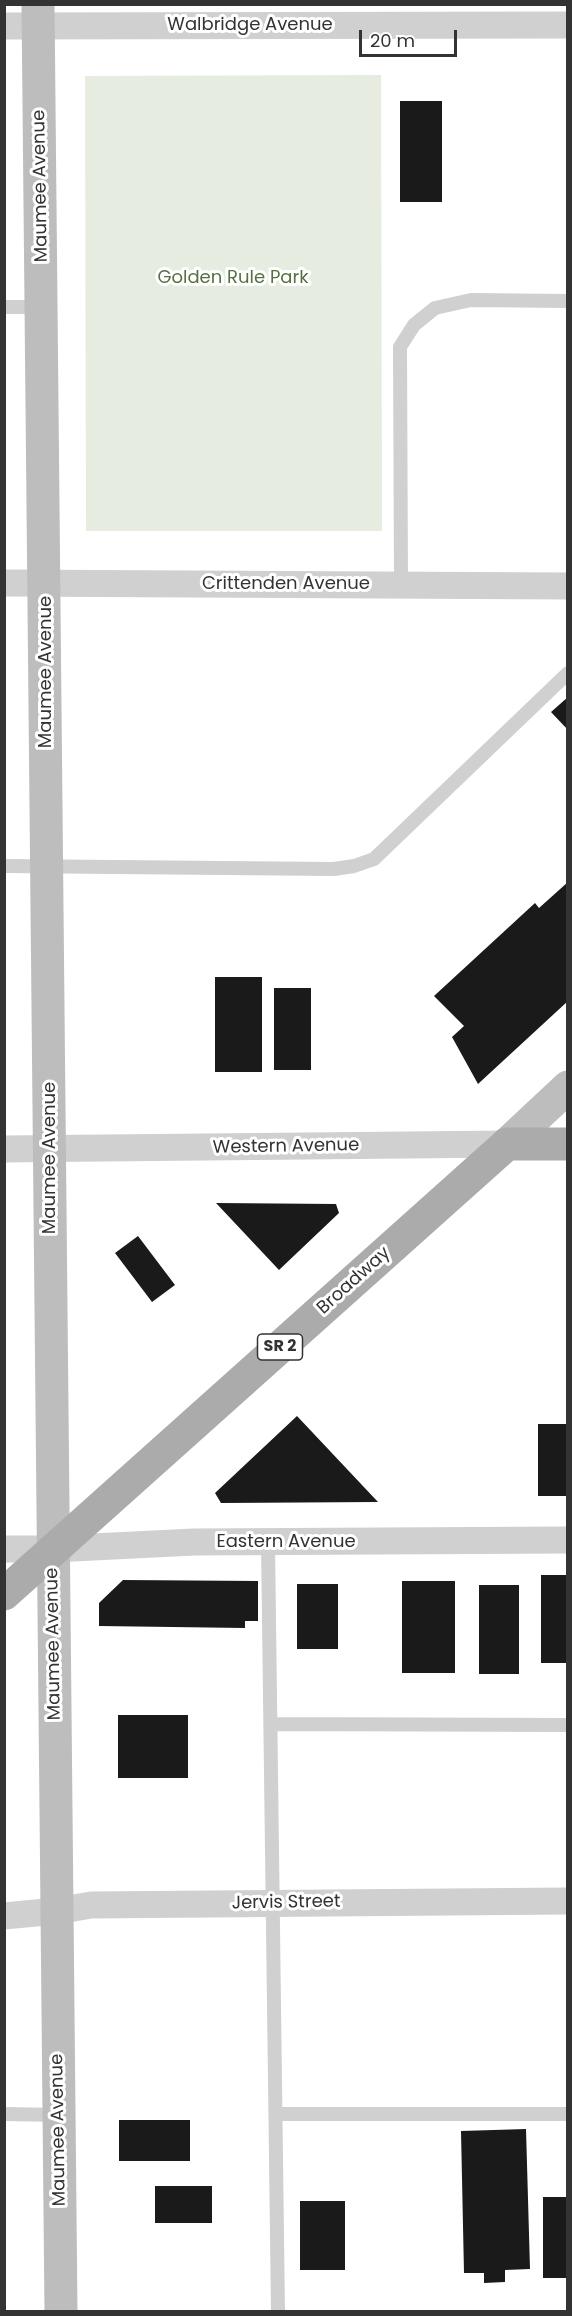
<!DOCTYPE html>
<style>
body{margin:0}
#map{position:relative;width:572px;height:2316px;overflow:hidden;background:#fff;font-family:Poppins,sans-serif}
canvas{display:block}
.frame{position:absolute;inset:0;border:6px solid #333;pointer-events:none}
.scale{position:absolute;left:359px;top:30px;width:98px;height:27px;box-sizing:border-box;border:3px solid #333;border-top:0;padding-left:8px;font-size:18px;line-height:21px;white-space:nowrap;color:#333;-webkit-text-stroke:4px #fff;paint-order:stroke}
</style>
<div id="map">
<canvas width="572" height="2316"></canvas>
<div class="frame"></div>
<div class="scale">20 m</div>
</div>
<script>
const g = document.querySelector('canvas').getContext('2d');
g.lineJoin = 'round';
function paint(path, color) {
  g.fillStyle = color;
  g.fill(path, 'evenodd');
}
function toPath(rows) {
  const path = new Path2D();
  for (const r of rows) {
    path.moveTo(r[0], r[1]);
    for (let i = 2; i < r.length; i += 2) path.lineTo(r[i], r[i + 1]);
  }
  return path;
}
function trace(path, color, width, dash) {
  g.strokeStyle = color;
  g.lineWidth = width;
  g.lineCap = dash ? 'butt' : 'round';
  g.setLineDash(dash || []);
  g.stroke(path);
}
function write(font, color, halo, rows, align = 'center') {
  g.font = font + ' Poppins,sans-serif';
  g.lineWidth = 6;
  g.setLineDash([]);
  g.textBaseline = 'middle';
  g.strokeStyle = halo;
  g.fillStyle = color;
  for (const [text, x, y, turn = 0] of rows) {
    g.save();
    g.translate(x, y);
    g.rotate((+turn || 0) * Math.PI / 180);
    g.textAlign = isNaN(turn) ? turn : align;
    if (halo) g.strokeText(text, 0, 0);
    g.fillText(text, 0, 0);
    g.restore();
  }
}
paint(toPath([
 [381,75,382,531,86,531,85,76]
]), '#e6ecdf');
paint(toPath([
 [400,101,442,101,442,202,400,202],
 [568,697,568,730,551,712],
 [568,882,568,1001,478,1084,452,1037,464,1026,434,996,535,903,539,908],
 [215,977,262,977,262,1072,215,1072],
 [274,988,311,988,311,1070,274,1070],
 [216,1203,336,1204,339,1213,279,1270],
 [138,1236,175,1285,152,1302,115,1253],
 [297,1416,378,1502,221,1503,215,1493],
 [538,1424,568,1424,568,1496,538,1496],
 [541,1575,568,1575,568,1663,541,1663],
 [123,1580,258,1581,258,1621,245,1621,245,1628,99,1626,99,1603],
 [402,1581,455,1581,455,1673,402,1673],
 [297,1584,338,1584,338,1649,297,1649],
 [479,1585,519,1585,519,1674,479,1674],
 [118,1715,188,1715,188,1778,118,1778],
 [119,2120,190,2120,190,2161,119,2161],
 [526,2129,530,2269,505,2270,505,2282,484,2283,484,2273,464,2273,461,2131],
 [155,2186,212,2186,212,2223,155,2223],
 [543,2197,568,2197,568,2278,543,2278],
 [300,2201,345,2201,345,2270,300,2270]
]), '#1a1a1a');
trace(toPath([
 [4,307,41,307],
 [401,585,400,347,414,325,435,308,471,300,568,301],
 [4,866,334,869,354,866,374,859,568,673],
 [268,1543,278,2312],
 [271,1724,568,1725],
 [4,2114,59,2115],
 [276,2114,568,2114]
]), '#d0d0d0', 14);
trace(toPath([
 [4,26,568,25],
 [4,583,568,586],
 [4,1149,507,1144],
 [4,1549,53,1549,194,1542,568,1540],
 [4,1916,57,1911,91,1905,568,1901]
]), '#d0d0d0', 27);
trace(toPath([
 [38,4,61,2312],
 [507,1144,568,1087]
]), '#bdbdbd', 33);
trace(toPath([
 [4,1594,507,1144,568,1144]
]), '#ababab', 33);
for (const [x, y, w] of [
 [280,1347,45]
]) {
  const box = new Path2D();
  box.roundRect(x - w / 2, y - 13, w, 26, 4.5);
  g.fillStyle = '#fff';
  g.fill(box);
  trace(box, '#333', 1.5);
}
write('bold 16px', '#333', null, [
 ["SR 2",280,1347]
]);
write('18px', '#333', '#fff', [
 ["Walbridge Avenue",250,25],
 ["Maumee Avenue",41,186,-91],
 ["Crittenden Avenue",286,584],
 ["Maumee Avenue",46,672,-90],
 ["Western Avenue",286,1147,-1],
 ["Maumee Avenue",50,1158,-90],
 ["Broadway",354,1281,-42],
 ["Eastern Avenue",286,1542],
 ["Maumee Avenue",54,1644,-91],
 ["Jervis Street",286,1903,-1],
 ["Maumee Avenue",59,2130,-91]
]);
write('18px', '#56703f', '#fff', [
 ["Golden Rule Park",233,278]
]);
</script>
